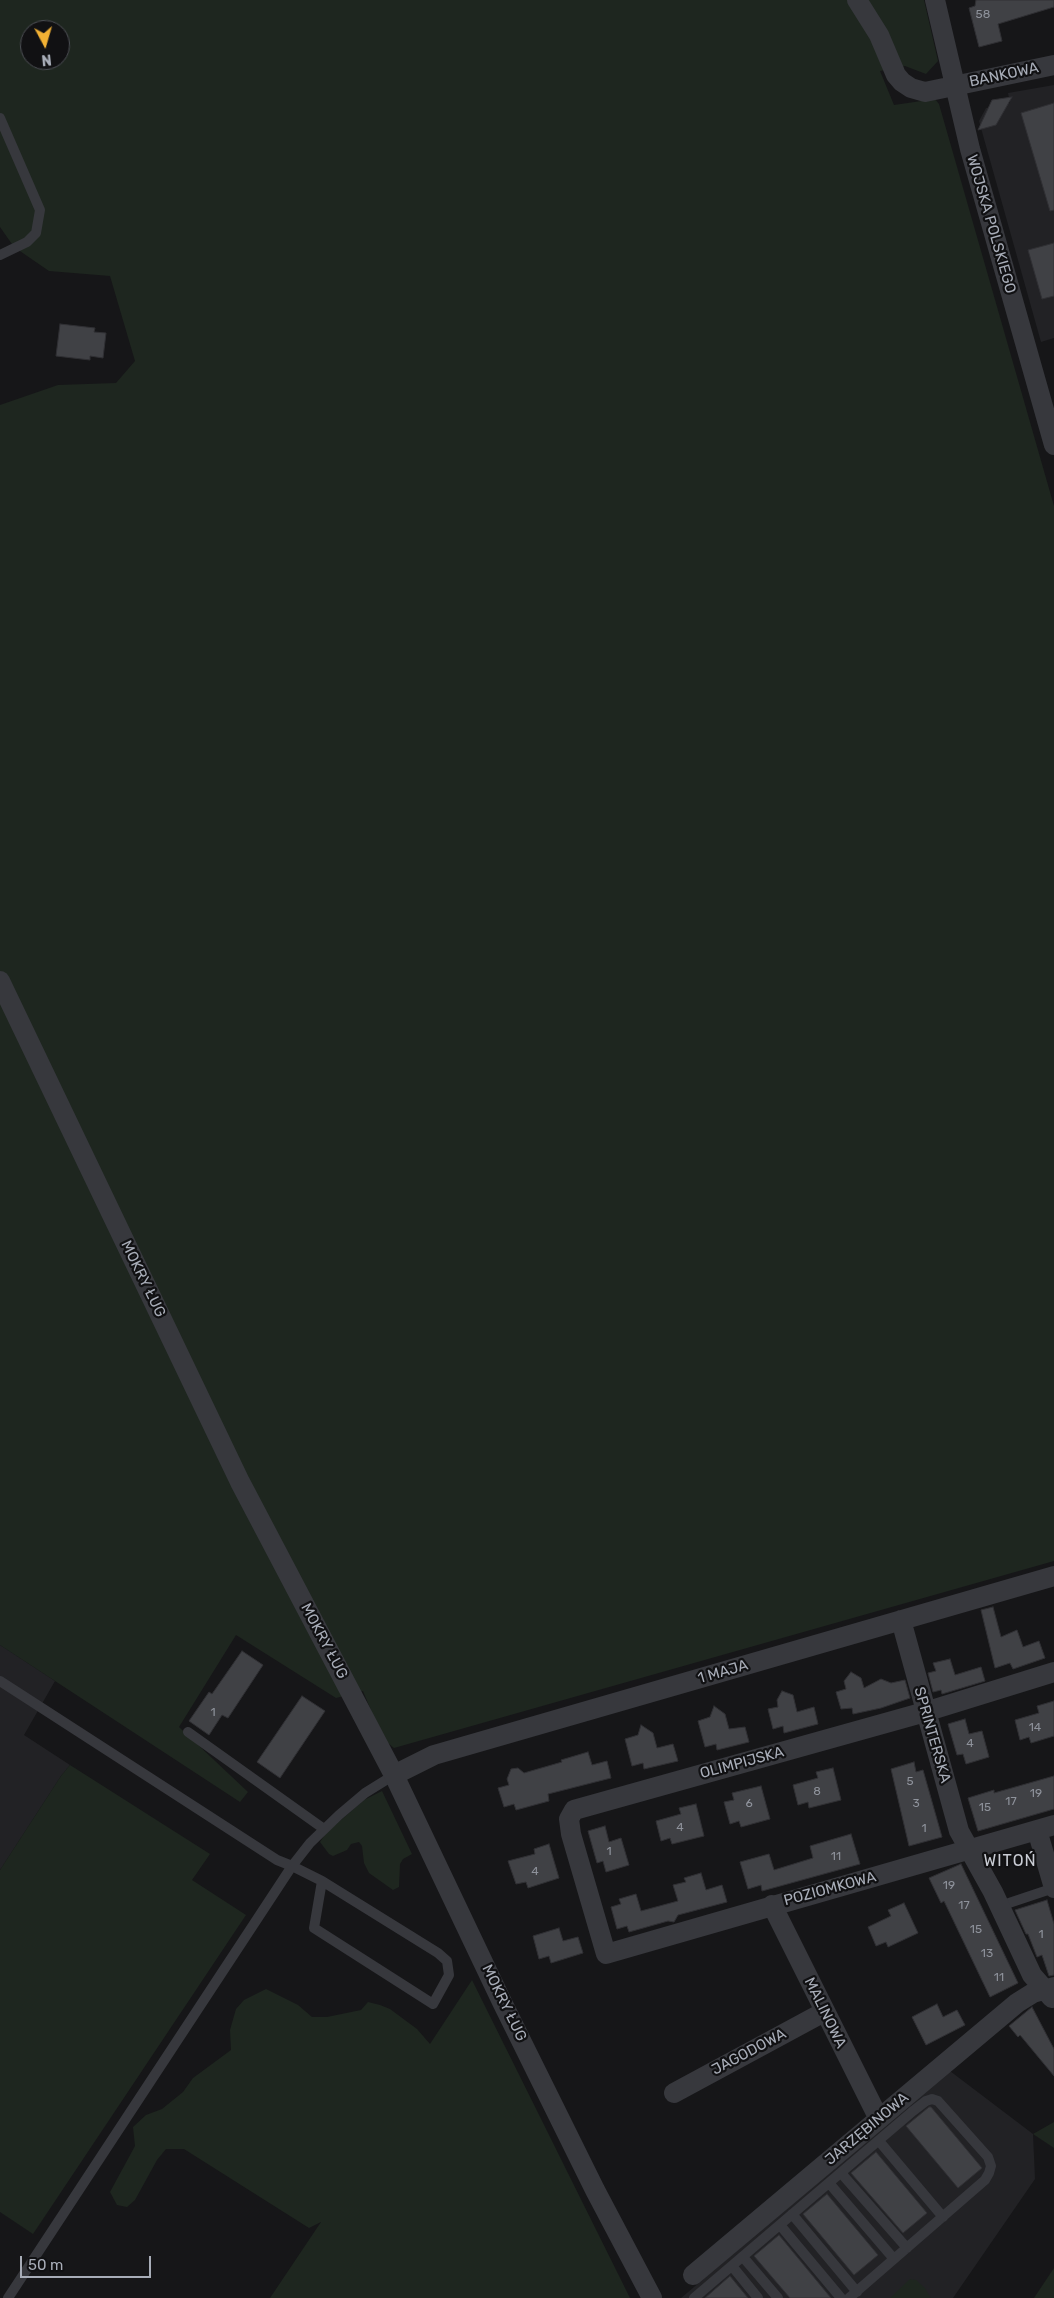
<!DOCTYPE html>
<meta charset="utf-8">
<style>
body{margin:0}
#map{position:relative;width:1054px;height:2298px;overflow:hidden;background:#161618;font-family:Rubik,sans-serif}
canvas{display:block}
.north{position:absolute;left:20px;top:20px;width:50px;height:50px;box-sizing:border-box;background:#111113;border:1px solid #4d4f55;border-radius:50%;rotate:174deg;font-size:14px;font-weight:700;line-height:20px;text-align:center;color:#a8adb8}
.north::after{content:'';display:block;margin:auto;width:18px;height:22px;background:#f2b134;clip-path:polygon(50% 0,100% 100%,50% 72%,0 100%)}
.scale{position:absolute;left:20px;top:2256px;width:131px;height:22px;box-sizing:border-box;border:2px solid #a8adb8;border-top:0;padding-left:6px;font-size:15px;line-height:18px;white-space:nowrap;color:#a8adb8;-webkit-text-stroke:4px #111113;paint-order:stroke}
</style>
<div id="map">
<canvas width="1054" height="2298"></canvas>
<div class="north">N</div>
<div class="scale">50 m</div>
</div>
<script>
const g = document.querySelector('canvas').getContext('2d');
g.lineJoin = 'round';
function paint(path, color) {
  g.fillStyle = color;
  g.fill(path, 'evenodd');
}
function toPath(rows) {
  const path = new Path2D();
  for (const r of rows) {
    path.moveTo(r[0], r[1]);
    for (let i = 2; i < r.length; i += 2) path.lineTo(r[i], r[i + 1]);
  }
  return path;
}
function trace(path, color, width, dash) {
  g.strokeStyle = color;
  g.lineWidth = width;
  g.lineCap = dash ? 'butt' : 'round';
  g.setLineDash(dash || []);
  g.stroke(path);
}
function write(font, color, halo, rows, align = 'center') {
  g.font = font + ' Rubik,sans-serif';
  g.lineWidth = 4.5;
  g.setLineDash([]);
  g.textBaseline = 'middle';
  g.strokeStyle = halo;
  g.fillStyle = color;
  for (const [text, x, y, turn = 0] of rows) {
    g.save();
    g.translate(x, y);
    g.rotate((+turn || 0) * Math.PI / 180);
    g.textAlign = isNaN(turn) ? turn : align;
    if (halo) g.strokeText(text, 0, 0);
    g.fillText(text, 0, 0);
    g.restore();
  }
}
paint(toPath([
 [1054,85,1054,338,1041,342,979,121,986,108,1010,103,1008,93],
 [0,1645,55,1681,24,1735,70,1765,61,1776,0,1870],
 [950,2071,1033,2134,1035,2179,953,2298,681,2298]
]), '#222225');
paint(toPath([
 [0,0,924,0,938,61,926,74,905,66,880,71,894,105,935,99,939,104,1054,506,1054,1561,394,1748,383,1739,363,1691,336,1698,236,1635,179,1727,248,1792,240,1802,0,1645,0,405,58,385,116,383,135,361,110,276,49,271,14,247,0,227],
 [30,30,60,30,60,60,30,60],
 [70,1765,210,1854,192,1880,246,1915,33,2234,0,2212,0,1870,61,1776],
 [382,1791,412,1854,403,1859,400,1864,399,1887,393,1890,369,1873,364,1863,362,1846,359,1842,351,1844,347,1850,333,1856,329,1854,320,1842,326,1833,364,1800],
 [472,1980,630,2298,270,2298,321,2222,309,2228,184,2149,166,2149,157,2160,135,2200,127,2207,117,2205,110,2192,135,2146,133,2127,146,2115,162,2109,183,2092,193,2078,231,2050,230,2030,236,2009,244,2000,266,1989,298,2005,312,2017,327,2017,361,2010,368,2002,380,2005,390,2009,417,2029,430,2044],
 [1054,2122,1054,2148,1033,2134],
 [1054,2268,1054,2298,1034,2298],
 [910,2279,916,2280,925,2288,931,2298,890,2298]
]), '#1e261f');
const building = toPath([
 [976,0,1054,0,1054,7,998,24,1002,41,979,47,969,8,975,6,976,0],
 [1012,97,996,125,978,130,992,100,1012,97],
 [1054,103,1054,210,1050,211,1021,113,1054,103],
 [1054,243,1054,296,1042,299,1028,250,1054,243],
 [60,324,95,328,94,332,106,333,103,358,90,356,90,360,56,356,60,324],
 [993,1607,1001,1637,1017,1630,1023,1647,1039,1641,1045,1658,1013,1669,1010,1663,995,1668,981,1610,993,1607],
 [242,1651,263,1665,228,1718,222,1715,209,1735,189,1721,209,1692,212,1694,242,1651],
 [950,1659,955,1675,981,1667,985,1681,942,1694,941,1690,933,1692,928,1673,936,1671,933,1663,950,1659],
 [851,1672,861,1678,864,1688,881,1679,891,1683,905,1680,910,1698,881,1708,853,1714,852,1708,841,1709,836,1692,846,1689,844,1681,851,1672],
 [782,1691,793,1695,797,1712,814,1707,818,1724,784,1733,783,1726,773,1729,768,1709,778,1707,777,1700,782,1691],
 [302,1696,325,1711,280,1778,257,1762,302,1696],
 [1054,1701,1054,1736,1031,1743,1029,1737,1020,1740,1015,1720,1039,1713,1037,1706,1054,1701],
 [714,1706,725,1714,729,1729,745,1727,749,1742,717,1750,716,1744,705,1747,698,1721,710,1717,714,1706],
 [965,1719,969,1734,982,1731,989,1757,966,1764,963,1754,957,1755,948,1724,965,1719],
 [641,1725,653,1733,657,1748,673,1744,678,1761,644,1769,643,1763,632,1766,625,1739,638,1735,641,1725],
 [588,1752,592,1765,607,1761,611,1778,548,1794,549,1801,516,1810,514,1804,504,1807,498,1788,509,1785,507,1779,511,1769,518,1768,524,1773,562,1762,561,1760,588,1752],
 [914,1762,916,1772,923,1770,942,1837,909,1846,891,1769,914,1762],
 [833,1768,841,1800,809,1808,808,1802,798,1805,793,1785,818,1778,816,1772,833,1768],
 [1054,1776,1054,1809,978,1831,968,1798,994,1790,994,1793,1054,1776],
 [761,1786,770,1819,741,1827,739,1821,730,1824,724,1802,734,1800,732,1793,761,1786],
 [696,1804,704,1836,672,1844,670,1838,661,1841,656,1821,681,1814,679,1808,696,1804],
 [605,1826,609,1842,621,1838,629,1865,606,1872,603,1861,597,1863,588,1831,605,1826],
 [851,1834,860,1864,762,1891,761,1885,748,1889,740,1862,769,1854,774,1870,813,1858,810,1846,851,1834],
 [549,1844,559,1878,528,1888,526,1882,516,1884,508,1861,535,1854,534,1849,549,1844],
 [961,1864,1018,1983,990,1997,944,1901,941,1903,929,1878,961,1864],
 [701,1873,706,1890,722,1885,727,1902,678,1915,674,1922,668,1921,629,1932,627,1926,617,1929,611,1907,621,1904,619,1899,636,1894,641,1911,678,1901,673,1885,686,1882,684,1878,701,1873],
 [1047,1900,1054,1924,1054,1975,1049,1976,1042,1955,1037,1957,1028,1934,1026,1934,1015,1910,1047,1900],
 [904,1903,918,1933,888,1947,886,1942,876,1946,868,1927,891,1916,888,1910,904,1903],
 [559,1928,563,1941,578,1937,583,1953,551,1963,549,1956,539,1959,533,1936,559,1928],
 [937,2004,943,2017,957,2010,965,2025,926,2045,912,2017,937,2004],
 [1032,2007,1054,2049,1054,2076,1020,2035,1018,2037,1009,2026,1032,2007],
 [929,2107,931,2107,982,2168,958,2188,906,2126,929,2107],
 [876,2152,927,2213,903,2233,851,2173,876,2152],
 [827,2194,878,2255,854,2275,803,2214,827,2194],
 [779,2235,831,2298,790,2298,754,2256,779,2235],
 [730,2276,748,2298,705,2298,730,2276]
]);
paint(building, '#404145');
trace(building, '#303034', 1);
trace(toPath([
 [0,118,40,210,36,233,27,242,0,255],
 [0,1681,277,1860,292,1866,310,1843,339,1815,365,1793,394,1775],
 [188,1732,324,1829],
 [1000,1906,1054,1888],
 [879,2141,943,2217],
 [841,2173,907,2248],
 [829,2183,894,2259],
 [792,2214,857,2292],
 [780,2225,841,2298],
 [743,2257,778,2298],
 [732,2266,758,2298],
 [8,2298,292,1866,322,1881,438,1953,447,1961,449,1975,433,2004,314,1928,322,1881],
 [694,2298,913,2111,926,2101,932,2099,938,2101,988,2157,991,2166,989,2173,985,2180,849,2298]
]), '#37383d', 10);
trace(toPath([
 [857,0,879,35,896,75,902,82,911,88,925,92,1054,65],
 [935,0,970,149,1054,445],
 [0,981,240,1482,394,1775,502,2002,595,2190,652,2298],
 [901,1620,959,1831,993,1892,1032,1975,1052,1998],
 [1054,1672,925,1712,574,1810,569,1819,571,1834,606,1954,1054,1825],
 [394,1775,434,1755,1054,1576],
 [1037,1830,1054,1888],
 [772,1905,879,2119],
 [674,2093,824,2012],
 [693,2275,1017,2003,1033,1993,1054,1987]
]), '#37383d', 20);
write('12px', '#8e929b', null, [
 ["58",983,15],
 ["1",213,1713],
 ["14",1035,1728],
 ["4",970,1744],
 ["5",910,1782],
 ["8",817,1792],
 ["19",1036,1794],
 ["17",1011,1802],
 ["6",749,1804],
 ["3",916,1804],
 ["15",985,1808],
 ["4",680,1828],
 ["1",924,1829],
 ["1",609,1852],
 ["11",836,1857],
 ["4",535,1872],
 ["19",949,1886],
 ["17",964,1906],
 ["15",976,1930],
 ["1",1041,1935],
 ["13",987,1954],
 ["11",999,1978]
]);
write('15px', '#a8adb8', '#111113', [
 ["BANKOWA",1004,75,-12],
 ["WOJSKA POLSKIEGO",991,224,74],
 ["MOKRY ŁUG",143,1279,64],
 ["MOKRY ŁUG",324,1641,62],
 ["1 MAJA",723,1672,-16],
 ["SPRINTERSKA",932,1735,74],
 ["OLIMPIJSKA",742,1763,-15],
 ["POZIOMKOWA",830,1889,-15],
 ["MOKRY ŁUG",504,2003,64],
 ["MALINOWA",825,2013,64],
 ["JAGODOWA",749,2052,-28],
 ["JARZĘBINOWA",867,2129,-40]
]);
g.letterSpacing = '1px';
write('16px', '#c9ccd4', '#111113', [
 ["WITOŃ",1010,1861]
]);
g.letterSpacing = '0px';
</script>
